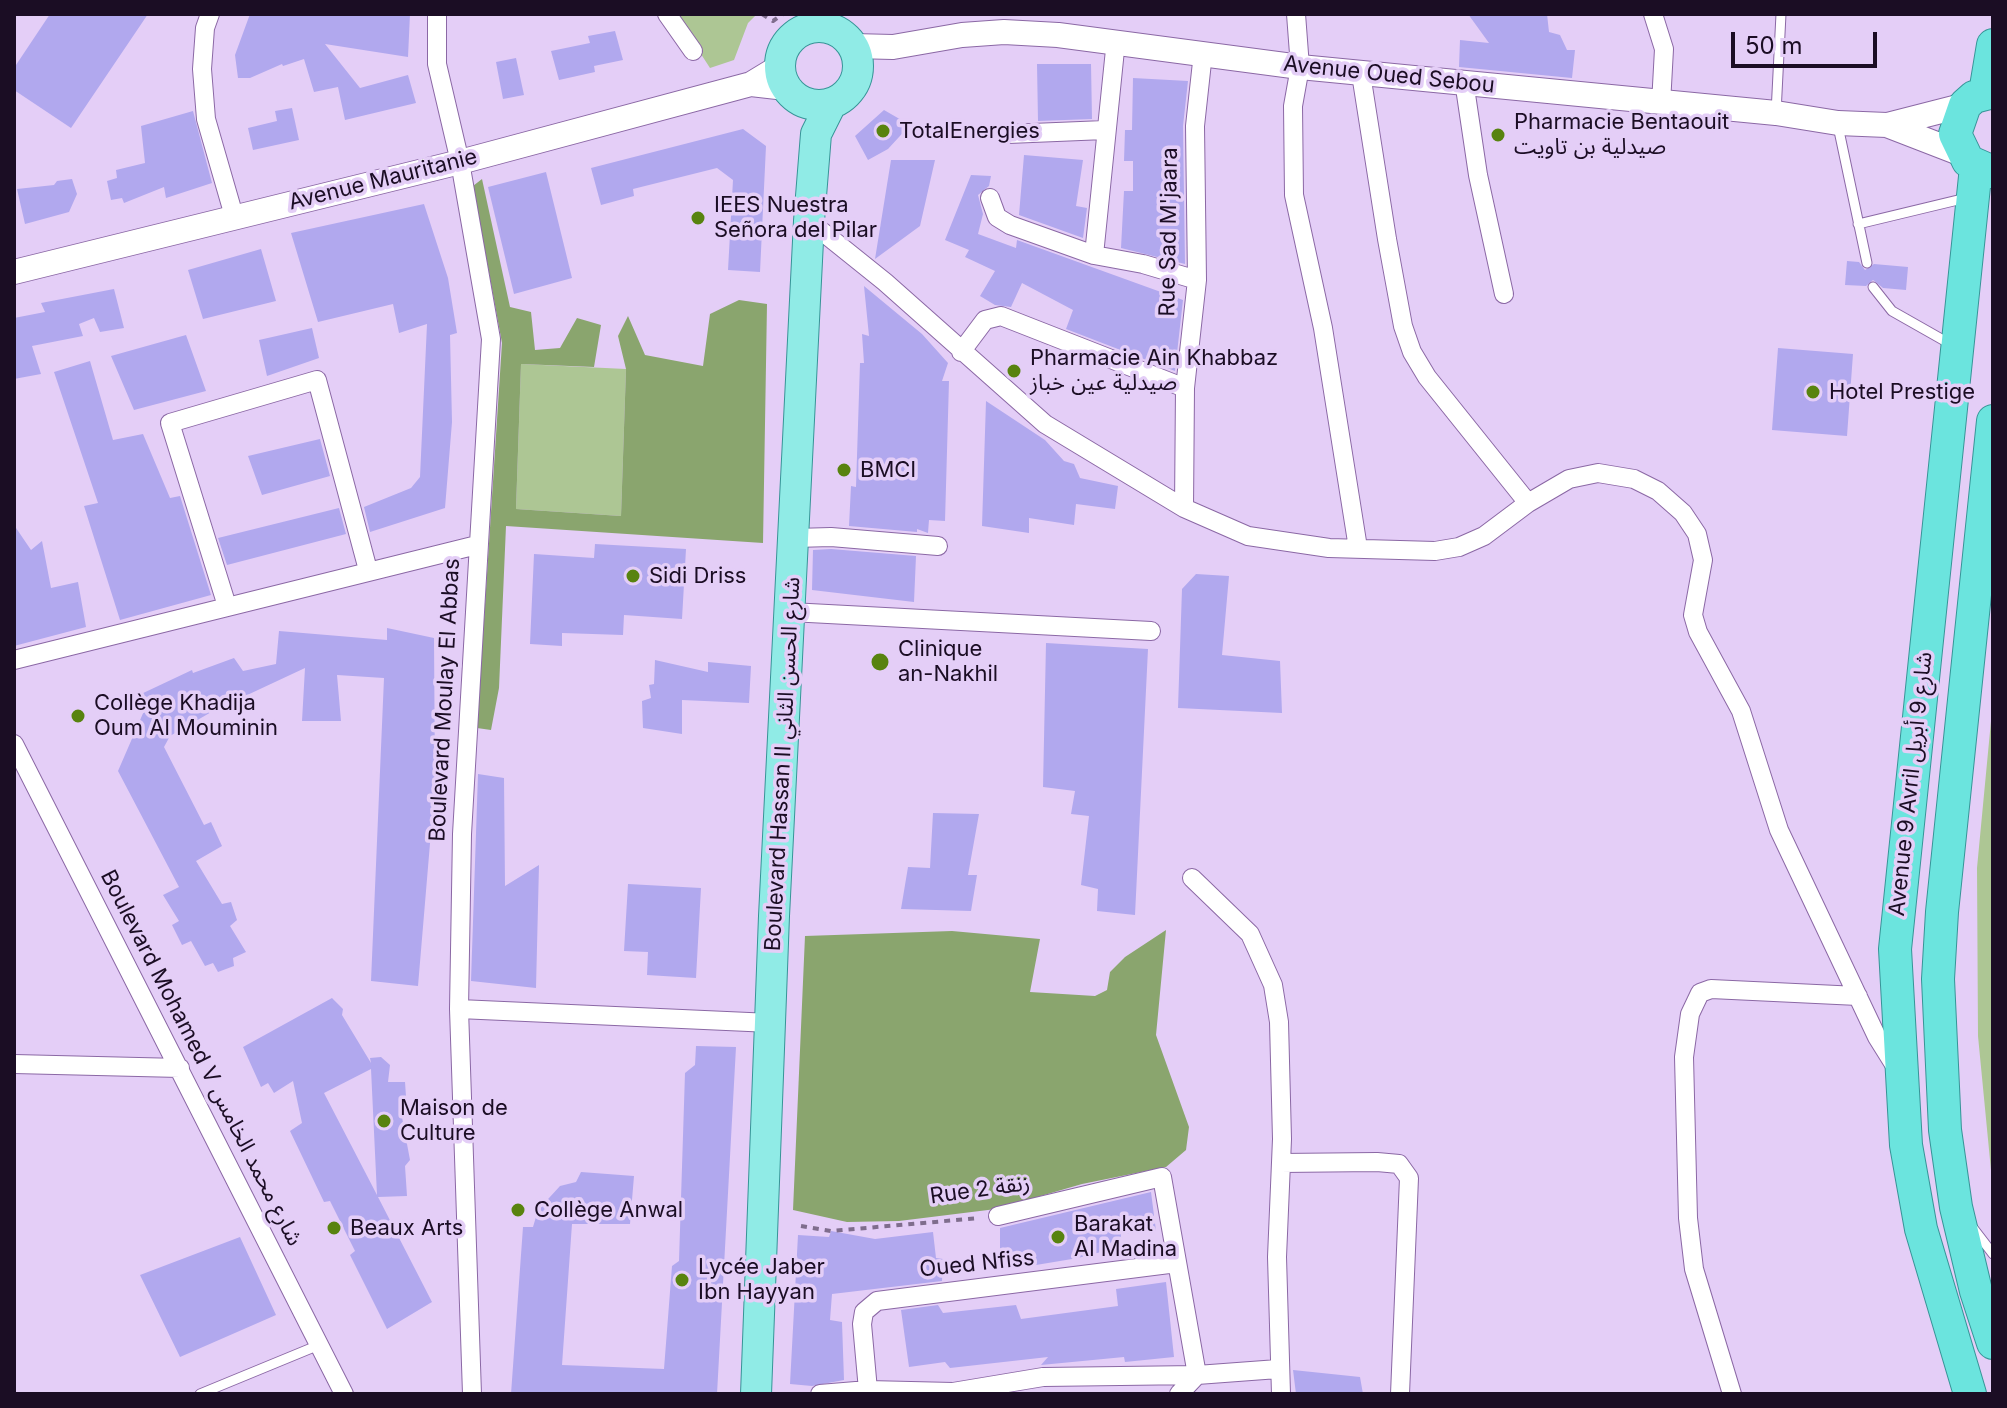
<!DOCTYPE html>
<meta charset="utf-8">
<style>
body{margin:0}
#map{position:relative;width:2007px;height:1408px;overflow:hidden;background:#e4cef7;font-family:Inter,sans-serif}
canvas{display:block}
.frame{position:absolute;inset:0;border:16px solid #1b0d24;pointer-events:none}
.scale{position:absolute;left:1731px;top:32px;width:146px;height:36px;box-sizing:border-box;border:4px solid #1b0d24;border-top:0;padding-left:10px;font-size:24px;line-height:28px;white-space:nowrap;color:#1b0d24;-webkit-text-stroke:6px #e4cef7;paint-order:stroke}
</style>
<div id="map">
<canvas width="2007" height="1408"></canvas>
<div class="frame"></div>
<div class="scale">50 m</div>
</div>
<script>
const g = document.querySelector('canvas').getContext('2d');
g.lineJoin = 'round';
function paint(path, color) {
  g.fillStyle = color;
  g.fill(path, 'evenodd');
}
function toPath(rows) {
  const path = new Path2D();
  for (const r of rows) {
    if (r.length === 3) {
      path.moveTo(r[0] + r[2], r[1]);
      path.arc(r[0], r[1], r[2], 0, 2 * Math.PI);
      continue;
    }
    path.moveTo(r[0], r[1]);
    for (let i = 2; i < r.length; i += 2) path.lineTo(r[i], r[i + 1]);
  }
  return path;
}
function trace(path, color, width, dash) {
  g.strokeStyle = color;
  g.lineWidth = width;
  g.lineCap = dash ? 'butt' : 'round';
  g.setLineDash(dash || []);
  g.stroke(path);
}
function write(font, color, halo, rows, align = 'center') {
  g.font = font + ' Inter,"Noto Sans Arabic",sans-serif';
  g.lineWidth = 7;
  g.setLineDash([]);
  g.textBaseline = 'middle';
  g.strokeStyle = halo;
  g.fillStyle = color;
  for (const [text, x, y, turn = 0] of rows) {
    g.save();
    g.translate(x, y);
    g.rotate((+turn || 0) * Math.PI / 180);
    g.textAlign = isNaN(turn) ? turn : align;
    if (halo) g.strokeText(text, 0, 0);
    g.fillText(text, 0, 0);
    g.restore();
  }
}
paint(toPath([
 [675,14,757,14,748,23,734,60,710,68],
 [521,364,626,369,621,516,516,509],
 [1993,700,1993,1191,1978,1036,1977,868]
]), '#adc694');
paint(toPath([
 [482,179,510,307,531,312,535,350,560,348,577,318,601,325,594,367,521,364,516,509,621,516,626,369,618,336,628,316,645,355,703,366,710,314,739,300,767,304,763,543,506,526,499,688,491,730,477,728,502,343,473,186],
 [1166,930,1156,1035,1189,1127,1186,1150,1166,1167,1082,1184,996,1209,899,1221,847,1222,793,1210,805,936,952,931,1040,939,1030,992,1095,996,1107,990,1110,972,1125,957]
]), '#8aa56e');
paint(toPath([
 [50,14,148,14,71,128,14,90,14,68],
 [250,14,410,14,408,57,325,44,360,88,408,75,416,103,345,120,338,87,314,92,304,59,283,66,282,64,250,78,238,78,235,55],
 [1468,14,1547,14,1549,32,1560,35,1567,50,1575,50,1572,78,1459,67,1460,40,1489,43],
 [615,31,623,60,594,66,595,72,559,80,551,51,590,43,588,36],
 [516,58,524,95,503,99,496,62],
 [1037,64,1091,64,1092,119,1038,121],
 [1133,78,1188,81,1183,126,1185,264,1121,248,1124,191,1133,191,1133,161,1124,161,1125,130,1132,130],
 [292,108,299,140,253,150,248,128,277,121,275,111],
 [884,110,910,125,888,149,868,160,855,136],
 [193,111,212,183,166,198,164,187,124,203,122,198,111,200,107,181,117,178,116,170,145,163,141,126],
 [743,129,766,146,760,272,728,270,733,180,717,168,633,189,634,196,601,205,591,168],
 [1024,155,1083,160,1076,206,1087,208,1083,238,1019,215],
 [891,160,935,160,920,226,875,259],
 [546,172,572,278,514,294,488,187],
 [971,175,991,176,989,186,978,195,983,214,978,234,1016,248,1017,240,1183,300,1175,371,1066,329,1073,310,1022,283,1011,307,995,305,980,296,995,271,965,257,969,250,945,240],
 [72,179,77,194,69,212,25,224,17,189,54,185,57,181],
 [424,204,448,278,457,333,450,335,452,422,445,508,370,532,364,507,411,488,420,477,427,324,399,333,393,304,318,322,291,233],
 [261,249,276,301,203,319,188,270],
 [1847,261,1859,262,1865,270,1874,264,1908,267,1906,290,1883,288,1873,280,1866,286,1845,285],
 [864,286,922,334,948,363,942,381,949,381,945,521,929,520,928,533,917,529,917,532,849,526,851,486,856,487,860,363,864,363,862,334,869,336],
 [114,289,124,328,100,332,94,318,79,324,83,336,32,346,41,374,14,379,14,318,45,312,41,303],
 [312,328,319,358,267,376,259,340],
 [186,335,206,391,134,410,111,356],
 [1778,348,1853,354,1847,436,1772,430],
 [90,361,113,440,143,434,170,498,180,496,211,595,120,620,84,506,98,503,54,372],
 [986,401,1045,440,1064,461,1074,464,1080,478,1118,486,1115,509,1076,504,1074,525,1029,518,1029,533,982,526],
 [320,439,330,476,262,495,248,456],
 [339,508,346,534,227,565,218,538],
 [14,525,31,550,42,541,51,588,78,582,86,627,14,646],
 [595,544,686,549,682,619,624,615,623,635,562,633,562,646,530,644,534,554,594,558],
 [831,549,916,556,914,602,812,590,813,550],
 [1196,574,1229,576,1222,655,1280,661,1282,713,1178,708,1182,589],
 [387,628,434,638,435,784,418,986,371,981,384,678,337,675,341,721,302,721,305,668,213,711,170,736,164,747,204,825,211,822,222,846,196,861,222,904,231,902,237,920,230,926,246,952,233,958,234,966,218,972,213,963,205,966,191,941,182,945,172,925,179,921,163,895,179,887,118,771,144,711,139,695,192,670,193,673,234,658,243,671,276,664,279,631,387,640],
 [1046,643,1148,649,1135,915,1097,911,1098,889,1081,885,1089,816,1071,814,1075,791,1043,787],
 [655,660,708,672,708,662,751,666,749,703,682,700,682,734,643,728,642,701,651,698,649,685,654,684],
 [478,774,504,778,505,886,539,865,536,988,471,981],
 [933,813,979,814,968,875,977,875,971,911,901,909,908,867,930,868],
 [628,884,701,888,696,978,647,975,648,952,624,951],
 [332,998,343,1009,342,1015,371,1063,370,1058,381,1057,390,1065,388,1082,405,1082,407,1111,401,1112,410,1160,405,1166,407,1196,378,1197,432,1302,387,1329,350,1255,355,1251,330,1201,324,1202,290,1131,302,1123,293,1081,274,1093,268,1083,261,1087,243,1047],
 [371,1069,377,1195,324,1093],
 [696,1046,736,1047,717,1394,511,1394,523,1227,533,1227,538,1210,560,1186,576,1182,581,1172,634,1176,630,1224,572,1224,562,1365,664,1369,672,1266,679,1261,685,1073,695,1065],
 [1151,1192,1156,1231,1121,1234,1120,1247,1078,1258,1000,1271,1000,1228],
 [831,1231,875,1239,933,1232,936,1258,943,1259,942,1281,832,1294,830,1320,842,1322,844,1380,812,1386,790,1384,798,1235,829,1237],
 [240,1237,276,1315,180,1357,140,1275],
 [1166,1282,1174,1357,1125,1362,1124,1357,1041,1365,1048,1357,950,1368,945,1362,909,1367,901,1310,938,1305,943,1313,1016,1305,1021,1319,1118,1306,1116,1289],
 [1293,1370,1360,1377,1363,1394,1296,1394]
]), '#b1a8ee');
const service = toPath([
 [1776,113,1781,14],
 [1838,126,1867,263],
 [1858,224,1966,198],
 [1873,287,1892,311,1952,345],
 [1973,1228,1993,1254],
 [200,1394,319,1345]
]);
const minor = toPath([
 [210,14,205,28,202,69,206,119,234,216],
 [437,14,437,64,460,162,491,339,462,834,459,1009,472,1394],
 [667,14,693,51],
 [1296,14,1300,67,1293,106,1294,195,1323,328,1358,548],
 [1653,14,1664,49,1661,104],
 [1361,74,1387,239,1403,326,1412,352,1427,377,1528,503],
 [1464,81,1478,175,1504,294],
 [1008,134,1105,130],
 [990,198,997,217,1010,225,1094,255,1143,264,1197,280],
 [809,221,885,282,1045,424,1184,508,1248,536,1329,548,1435,551,1459,547,1484,536,1528,503,1569,479,1598,473,1634,479,1658,491,1683,513,1697,534,1703,560,1693,615,1698,632,1741,711,1779,830,1877,1037,1897,1069],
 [1094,255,1116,40],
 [961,352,985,320,1001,316,1185,388],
 [1184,508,1185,388,1197,280,1195,126,1203,53],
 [795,538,831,537,938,546],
 [227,606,170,423,317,380,368,570],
 [790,612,1151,631],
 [14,660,477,545],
 [14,744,344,1394],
 [1192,878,1250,934,1273,985,1279,1022,1282,1139,1277,1257,1281,1394],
 [459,1009,771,1023],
 [14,1064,180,1068],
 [1281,1163,1377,1162,1399,1164,1409,1178,1400,1394],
 [998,1216,1162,1177,1197,1375,1179,1394],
 [868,1390,862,1324,864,1312,877,1301,1177,1263],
 [820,1394,868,1390,953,1392,1043,1377,1197,1375,1278,1369],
 [1732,1394,1694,1269,1688,1218,1684,1057,1690,1014,1700,993,1711,989,1858,996]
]);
const tertiary = toPath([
 [853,46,893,47,962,35,1004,32,1058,35,1300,67,1776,113,1838,123,1887,125,1965,105],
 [751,84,786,88],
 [1887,125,1962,154],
 [14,272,460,162,751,84,779,67]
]);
const primary = toPath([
 [819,66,39],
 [756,1394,774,916,809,221,816,134,831,104]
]);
const trunk = toPath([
 [1993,92,1974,97,1965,105,1955,134,1968,161,1993,172],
 [1985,93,1993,45],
 [1993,421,1942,912,1938,979,1945,1130,1956,1207,1976,1291,1993,1343],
 [1970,1394,1921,1229,1906,1145,1895,949,1976,167]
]);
trace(service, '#8b68a5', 11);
trace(minor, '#8b68a5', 20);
trace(tertiary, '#8b68a5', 26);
trace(primary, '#379497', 32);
trace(trunk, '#379497', 34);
trace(toPath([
 [762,14,773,21,783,14],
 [801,1226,831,1231,980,1218]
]), '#7f6d8d', 4, [6, 6]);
trace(service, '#fff', 9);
trace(minor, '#fff', 18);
trace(tertiary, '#fff', 24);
trace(primary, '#90ebe6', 30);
trace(trunk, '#6be4de', 32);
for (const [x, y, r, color] of [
 [883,131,8,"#58830f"],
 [1498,135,8,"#58830f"],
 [698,218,8,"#58830f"],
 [1014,371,8,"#58830f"],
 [1813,392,8,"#58830f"],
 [844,470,8,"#58830f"],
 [633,576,8,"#58830f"],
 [880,662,10,"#58830f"],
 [78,716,8,"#58830f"],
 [384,1121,8,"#58830f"],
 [518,1210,8,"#58830f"],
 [334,1228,8,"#58830f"],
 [1058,1237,8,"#58830f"],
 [682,1280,8,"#58830f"]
]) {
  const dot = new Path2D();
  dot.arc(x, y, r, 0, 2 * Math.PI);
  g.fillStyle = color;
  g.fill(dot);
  trace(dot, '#e4cef7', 3);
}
write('22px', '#1b0d24', '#e4cef7', [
 ["Avenue Oued Sebou",1389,75,6],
 ["Avenue Mauritanie",383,180,-14],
 ["Rue Sad M'jaara",1169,232,-89],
 ["Boulevard Moulay El Abbas",445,700,-87],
 ["Boulevard Hassan II شارع الحسن الثاني",783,764,-87],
 ["Avenue 9 Avril شارع 9 أبريل",1911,784,-84],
 ["Boulevard Mohamed V شارع محمد الخامس",201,1058,63],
 ["Rue 2 زنقة",980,1190,-8],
 ["Oued Nfiss",977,1264,-6]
]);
write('22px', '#1b0d24', '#e4cef7', [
 ["Pharmacie Bentaouit",1514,122],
 ["صيدلية بن تاويت",1514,147],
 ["TotalEnergies",899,131],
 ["IEES Nuestra",714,205],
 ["Señora del Pilar",714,230],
 ["Pharmacie Ain Khabbaz",1030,358],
 ["صيدلية عين خباز",1030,383],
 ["Hotel Prestige",1829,392],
 ["BMCI",860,470],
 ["Sidi Driss",649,576],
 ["Clinique",898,649],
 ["an-Nakhil",898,674],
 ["Collège Khadija",94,703],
 ["Oum Al Mouminin",94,728],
 ["Maison de",400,1108],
 ["Culture",400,1133],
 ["Collège Anwal",534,1210],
 ["Barakat",1074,1224],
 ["Al Madina",1074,1249],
 ["Beaux Arts",350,1228],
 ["Lycée Jaber",698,1267],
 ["Ibn Hayyan",698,1292]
], 'left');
</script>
